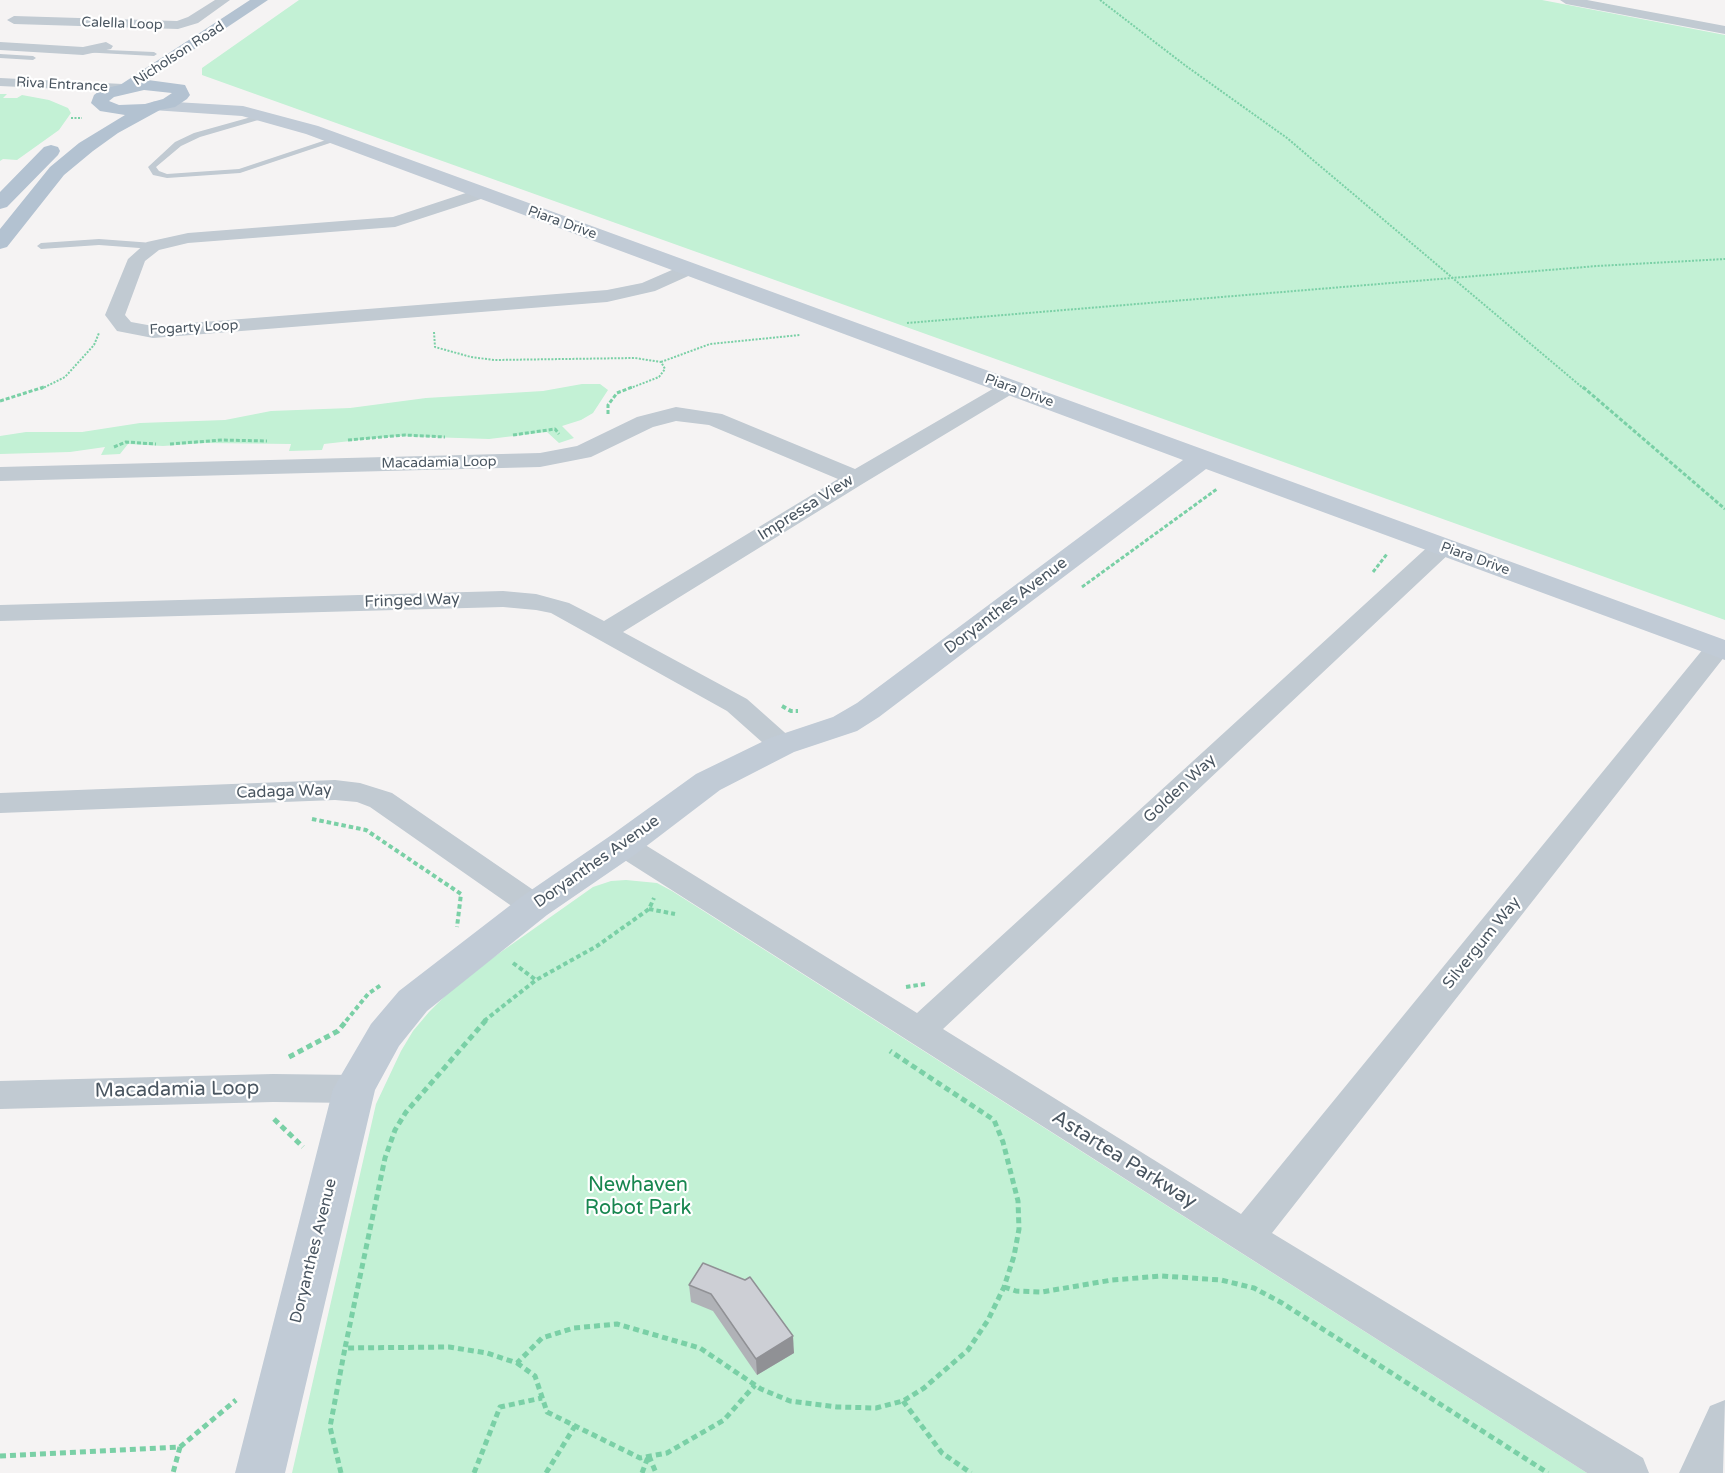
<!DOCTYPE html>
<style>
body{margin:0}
canvas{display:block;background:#f5f3f3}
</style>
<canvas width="1725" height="1473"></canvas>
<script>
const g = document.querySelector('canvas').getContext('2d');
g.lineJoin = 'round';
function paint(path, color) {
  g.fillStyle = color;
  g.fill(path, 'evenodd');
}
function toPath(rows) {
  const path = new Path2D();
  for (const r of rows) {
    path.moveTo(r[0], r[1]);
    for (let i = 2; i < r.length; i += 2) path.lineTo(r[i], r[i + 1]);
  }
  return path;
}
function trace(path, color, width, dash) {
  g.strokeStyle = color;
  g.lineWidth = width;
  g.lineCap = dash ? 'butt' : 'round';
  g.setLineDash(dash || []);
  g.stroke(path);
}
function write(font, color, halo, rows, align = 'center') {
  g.font = font + ' "Varela Round",sans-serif';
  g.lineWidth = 4.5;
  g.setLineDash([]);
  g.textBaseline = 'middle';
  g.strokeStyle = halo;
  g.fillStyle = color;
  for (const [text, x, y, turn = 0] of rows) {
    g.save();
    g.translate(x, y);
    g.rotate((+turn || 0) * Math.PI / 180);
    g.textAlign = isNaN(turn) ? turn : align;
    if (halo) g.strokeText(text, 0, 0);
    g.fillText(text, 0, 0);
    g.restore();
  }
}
paint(toPath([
 [299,0,1542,0,1725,35,1725,620,202,75,202,68],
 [0,94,7,94,3,98,17,98,22,95,49,100,68,108,71,113,59,130,17,160,3,159,0,161],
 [582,384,600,384,608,390,593,413,581,420,562,426,574,438,559,443,547,432,489,439,400,436,377,438,324,444,322,450,289,451,291,444,205,443,163,446,128,444,120,454,101,455,105,447,70,452,0,454,0,436,26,432,82,432,140,423,225,420,271,411,350,408,426,398,543,391],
 [626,880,657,883,672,891,1587,1473,292,1473,376,1104,401,1051,413,1031,429,1012,449,992,491,959,593,887,611,881]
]), '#c3f1d5');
trace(toPath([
 [1100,0,1186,66,1287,138,1584,389],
 [71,118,82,118],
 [907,323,1597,266,1725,259],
 [434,332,435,347,471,357,494,360,635,358,661,362,665,369,659,377,628,389],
 [661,362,710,344,800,335],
 [41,389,65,377,94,345,99,333]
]), '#7ad0a6', 2, [2, 1.5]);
trace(toPath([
 [1583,387,1725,509],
 [0,401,44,387],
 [608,414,608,405,617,393,632,387],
 [513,435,555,429,559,434],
 [348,440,405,435,445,437],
 [170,444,222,440,267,441],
 [114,447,126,442,156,444],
 [1373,572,1387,554],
 [1082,587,1217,489]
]), '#7ad0a6', 3, [4, 2]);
trace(toPath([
 [782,706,791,711,798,711],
 [312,819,366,830,461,894,457,927],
 [649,909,675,914],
 [513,963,536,980],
 [906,987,925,984],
 [346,1021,368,994,381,985],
 [484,1021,536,980,597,946,649,909,654,898]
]), '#7ad0a6', 4, [4.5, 3]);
trace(toPath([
 [486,1020,406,1112,395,1130,385,1158,345,1348,449,1347,487,1353,517,1363,542,1338,574,1328,617,1324,700,1348,761,1389,790,1401,837,1407,876,1408,903,1401,924,1388,968,1350,988,1320,1004,1287,1014,1256,1019,1229,1018,1201,1003,1142,994,1120,890,1051],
 [289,1057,338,1031,347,1020],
 [274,1119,303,1147],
 [1004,1287,1016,1291,1042,1292,1112,1280,1162,1276,1221,1280,1254,1288,1282,1303,1548,1473],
 [517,1363,535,1376,547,1412,640,1458,667,1453,724,1420,755,1385],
 [903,1401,942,1453,971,1473],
 [180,1447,236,1400],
 [0,1456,180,1447,173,1473],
 [649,1456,656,1473],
 [341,1473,330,1427,345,1348],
 [474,1473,500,1407,542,1398],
 [546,1473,575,1426],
 [642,1473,648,1457]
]), '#7ad0a6', 5, [6, 4]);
paint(toPath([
 [83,49,154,52,157,54,154,56,81,52,83,49],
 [0,54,33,56,36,58,33,60,0,58,0,54],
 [262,114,265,114,265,118,200,137,181,146,156,167,159,171,167,174,239,169,335,137,342,139,240,173,167,178,153,175,148,167,175,142,194,133,262,114],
 [99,239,153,243,157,246,153,249,99,245,41,249,37,246,41,243,99,239]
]), '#c1cad2');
paint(toPath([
 [215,0,230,0,198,23,178,29,14,24,7,20,14,16,177,21,188,17,215,0],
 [1560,0,1587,0,1725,26,1725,34,1566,4,1560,0],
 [0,42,83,47,106,42,113,46,111,49,83,55,0,50,0,42],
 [0,78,123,84,130,88,123,92,0,86,0,78],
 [481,188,487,189,490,193,487,197,395,227,188,243,159,250,145,261,125,315,131,322,153,326,607,290,642,283,688,263,695,265,697,269,695,273,655,291,607,302,153,338,117,331,105,315,128,259,147,242,188,233,393,217,481,188],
 [1010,381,1017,383,1021,387,1017,391,864,483,623,632,747,699,792,739,796,745,792,751,782,754,772,751,727,711,551,613,536,610,503,607,0,621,0,605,503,591,536,594,569,603,604,621,838,479,709,425,676,421,653,427,591,457,540,467,0,481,0,467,540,453,577,446,637,417,676,407,722,414,855,469,1003,383,1010,381],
 [1442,540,1451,542,1454,547,1451,552,943,1029,1241,1214,1708,643,1717,641,1725,643,1725,656,1272,1233,1643,1458,1649,1473,1587,1473,612,852,608,845,612,838,623,835,634,838,917,1013,1433,542,1442,540],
 [335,780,360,783,392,793,545,898,550,906,545,914,534,917,523,914,370,807,357,802,335,800,0,813,0,793,335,780],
 [273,1074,354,1075,367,1079,372,1089,367,1099,354,1103,273,1102,0,1109,0,1081,273,1074],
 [1725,1400,1723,1473,1679,1473,1710,1406,1725,1400]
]), '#c1cad2');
paint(toPath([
 [158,101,243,106,318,126,1725,640,1725,660,1206,469,879,717,857,731,794,752,720,790,636,854,547,915,427,1011,399,1046,375,1090,285,1473,235,1473,333,1089,371,1024,399,991,521,897,610,836,696,774,770,738,833,717,857,703,1183,460,306,134,242,116,152,110,149,106,152,102,158,101]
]), '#c1cbd6');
paint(toPath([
 [250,0,268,0,148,80,185,85,190,95,187,99,175,107,160,110,118,133,93,151,64,175,7,247,0,249,0,229,50,167,79,143,125,115,100,111,91,103,94,95,102,89,120,85,250,0],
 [144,90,172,93,163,99,145,104,119,105,109,101,114,97,144,90],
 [51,145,58,147,60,151,58,155,7,207,0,209,0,192,44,147,51,145]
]), '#b3c2d1');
paint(toPath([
 [745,1280,794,1353,757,1375,713,1311,691,1302,689,1285]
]), '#b0b2b7');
paint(toPath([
 [793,1336,794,1353,757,1375,756,1359]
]), '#909195');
const building = toPath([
 [703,1263,745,1280,750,1277,793,1336,756,1359,711,1294,689,1285,703,1263]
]);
paint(building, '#cdcfd5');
trace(building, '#909195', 1.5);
write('14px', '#4a5661', '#fff', [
 ["Calella Loop",122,24,2],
 ["Nicholson Road",179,54,-33],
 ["Riva Entrance",62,85,3],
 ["Piara Drive",562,223,20],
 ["Fogarty Loop",194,328,-3],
 ["Piara Drive",1019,391,20],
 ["Macadamia Loop",439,463,-1],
 ["Piara Drive",1475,559,20]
]);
write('16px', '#4a5661', '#fff', [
 ["Impressa View",806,508,-32],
 ["Fringed Way",412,601,-2],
 ["Doryanthes Avenue",1006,606,-37],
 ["Golden Way",1180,789,-43],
 ["Cadaga Way",284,792,-2],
 ["Doryanthes Avenue",597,862,-35],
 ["Silvergum Way",1482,943,-51],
 ["Doryanthes Avenue",314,1251,-76]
]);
write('20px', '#4a5661', '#fff', [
 ["Macadamia Loop",177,1090,-1],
 ["Astartea Parkway",1124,1160,32]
]);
write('20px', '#17864f', '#fff', [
 ["Newhaven",638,1186],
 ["Robot Park",638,1209]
]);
</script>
